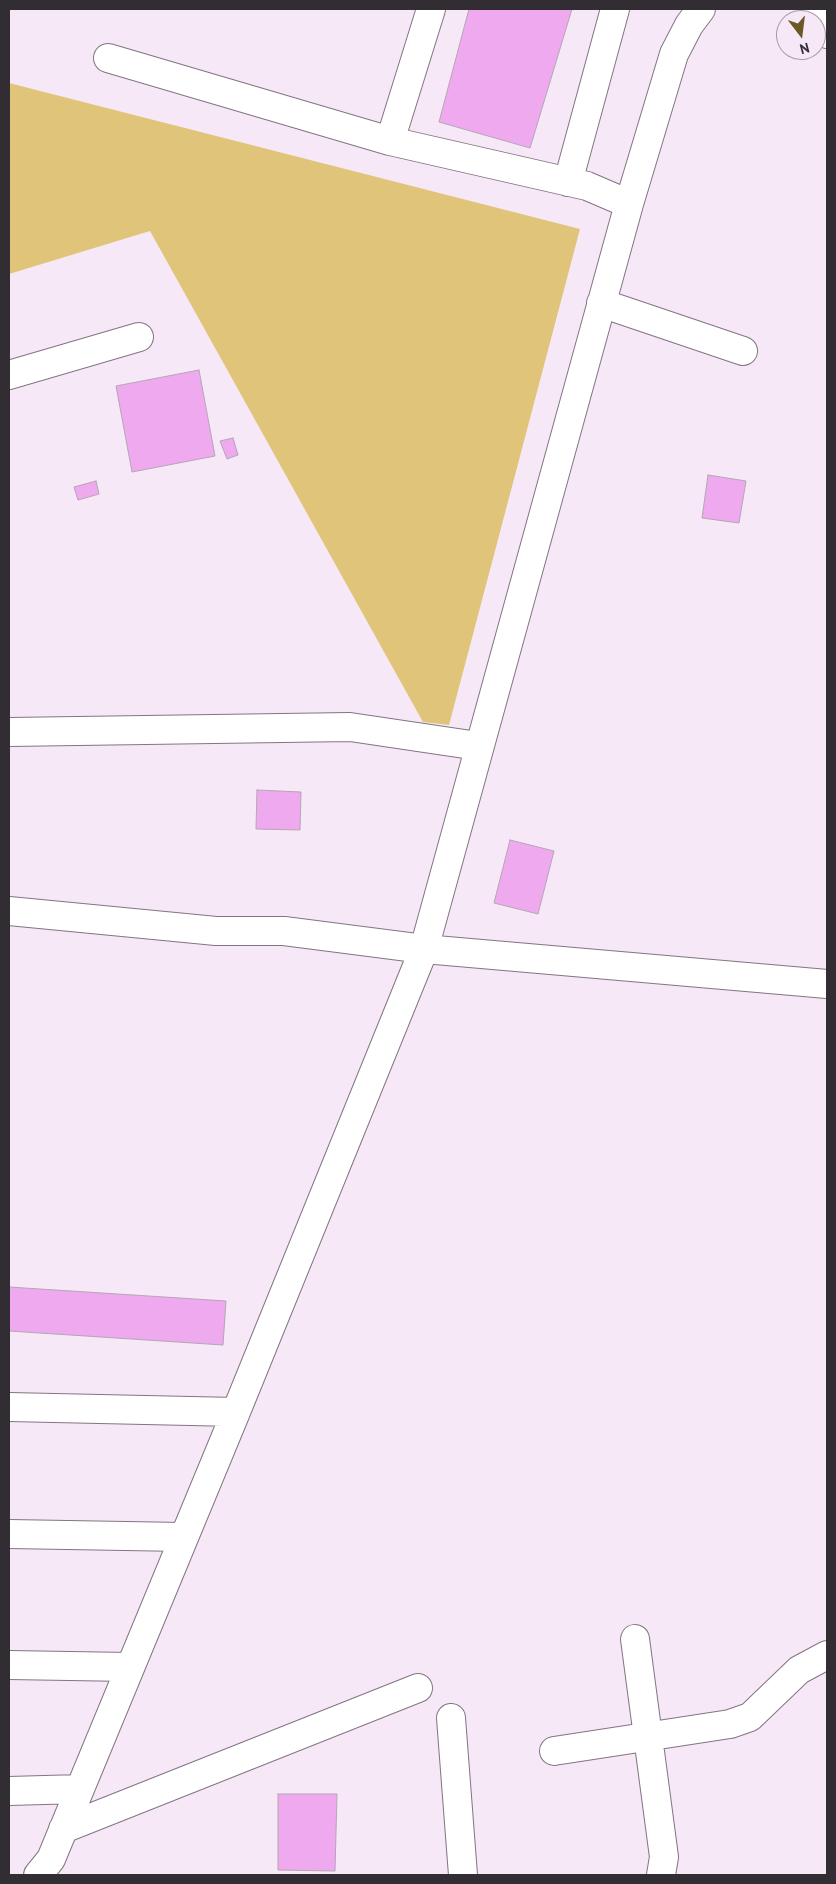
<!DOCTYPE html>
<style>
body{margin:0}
#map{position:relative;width:836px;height:1884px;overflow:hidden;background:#f6e8f6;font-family:"PT Sans",sans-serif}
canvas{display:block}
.frame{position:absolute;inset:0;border:10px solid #322d32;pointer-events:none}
.north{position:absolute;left:776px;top:10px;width:50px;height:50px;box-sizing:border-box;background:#f6e8f6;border:1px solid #a89da8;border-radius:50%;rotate:165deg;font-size:14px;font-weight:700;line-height:20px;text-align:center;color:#322d32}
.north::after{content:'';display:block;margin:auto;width:18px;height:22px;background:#6a5826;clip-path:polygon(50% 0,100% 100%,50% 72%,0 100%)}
</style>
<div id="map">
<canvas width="836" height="1884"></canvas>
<div class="frame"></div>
<div class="north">N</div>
</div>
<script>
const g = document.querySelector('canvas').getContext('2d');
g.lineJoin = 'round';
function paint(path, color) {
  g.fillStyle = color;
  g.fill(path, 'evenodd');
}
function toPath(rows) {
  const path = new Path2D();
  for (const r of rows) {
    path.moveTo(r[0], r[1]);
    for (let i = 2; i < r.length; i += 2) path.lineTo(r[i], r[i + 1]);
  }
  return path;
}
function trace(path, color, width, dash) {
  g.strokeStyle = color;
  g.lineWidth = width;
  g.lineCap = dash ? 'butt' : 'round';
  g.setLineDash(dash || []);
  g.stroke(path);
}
paint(toPath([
 [9,83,580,229,449,725,423,722,150,231,9,274]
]), '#e0c47a');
const building = toPath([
 [469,9,572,9,530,148,439,122,469,9],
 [199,370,215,456,132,472,116,386,199,370],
 [233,438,238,455,227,459,220,441,233,438],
 [708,475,746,481,739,523,702,518,708,475],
 [96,481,99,494,78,500,74,487,96,481],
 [257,790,301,792,300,830,256,829,257,790],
 [510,840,554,851,538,914,494,903,510,840],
 [9,1287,226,1301,223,1345,9,1331,9,1287],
 [278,1794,337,1794,335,1871,278,1870,278,1794]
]);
paint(building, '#eea9ef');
trace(building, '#b3a6b3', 1);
const minor = toPath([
 [817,9,827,34],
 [108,58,390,141,587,186,629,204],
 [390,141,431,9],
 [568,182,615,9],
 [601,303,743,351],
 [9,375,139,337],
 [9,732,350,727,478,746],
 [9,911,216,931,284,931,424,949,827,984],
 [9,1407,236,1412],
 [9,1534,184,1537],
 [635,1639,664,1857,661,1875],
 [9,1665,130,1667],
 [451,1718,463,1875],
 [554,1751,730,1724,750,1717,799,1670,827,1655],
 [9,1791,80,1789],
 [63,1829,418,1688],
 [38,1875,51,1859,236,1412,424,949,629,204,674,54,689,25,701,9]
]);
trace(minor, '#827582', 30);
trace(minor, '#fff', 28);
</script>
